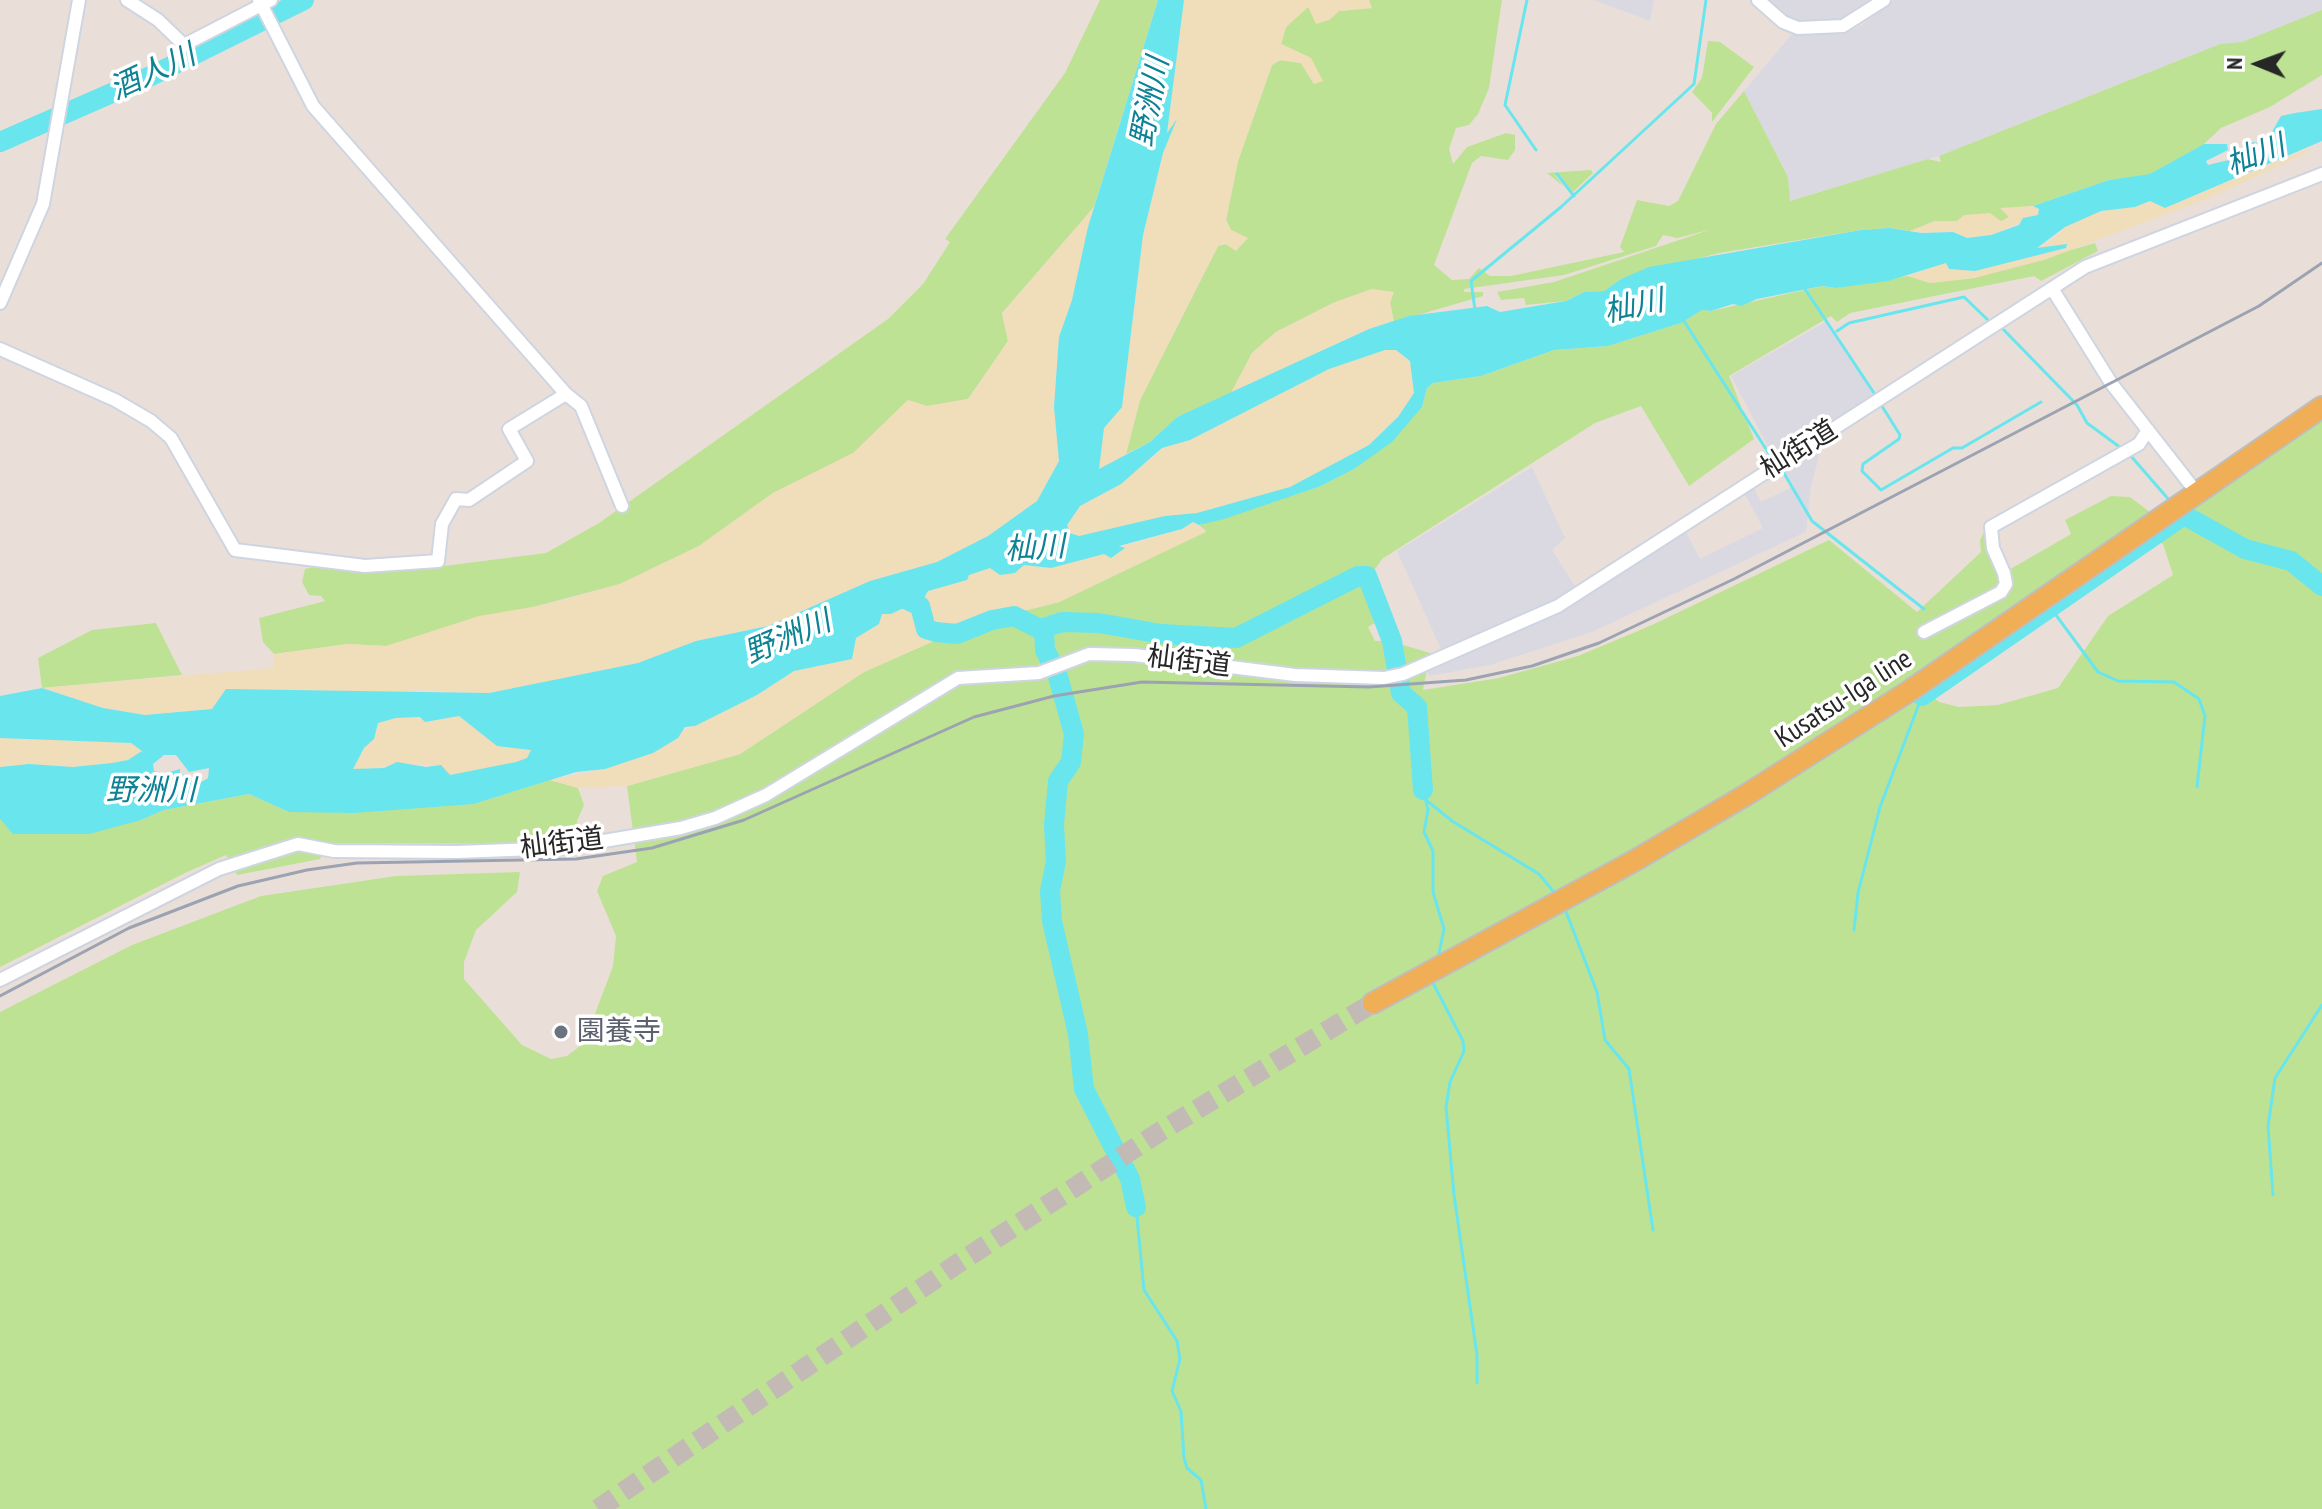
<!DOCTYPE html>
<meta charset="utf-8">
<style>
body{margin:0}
#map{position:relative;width:2322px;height:1509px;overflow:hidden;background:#eadfd8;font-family:"PT Sans Narrow",sans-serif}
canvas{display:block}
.north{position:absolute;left:2218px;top:24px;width:80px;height:80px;-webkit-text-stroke:6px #fff;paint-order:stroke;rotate:271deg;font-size:22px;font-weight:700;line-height:32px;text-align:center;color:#272727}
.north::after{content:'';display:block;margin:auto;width:28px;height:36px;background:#272727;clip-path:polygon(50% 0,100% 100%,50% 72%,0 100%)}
</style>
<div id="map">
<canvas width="2322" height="1509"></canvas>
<div class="north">N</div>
</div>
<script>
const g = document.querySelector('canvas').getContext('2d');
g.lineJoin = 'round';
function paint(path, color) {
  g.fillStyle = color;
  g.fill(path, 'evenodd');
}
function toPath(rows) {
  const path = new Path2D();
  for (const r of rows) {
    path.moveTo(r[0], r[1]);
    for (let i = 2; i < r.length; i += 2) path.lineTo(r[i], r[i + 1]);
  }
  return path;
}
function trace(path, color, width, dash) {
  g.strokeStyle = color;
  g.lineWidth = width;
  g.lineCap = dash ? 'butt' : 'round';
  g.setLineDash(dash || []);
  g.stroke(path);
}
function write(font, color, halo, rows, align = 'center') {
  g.font = font + ' "PT Sans Narrow","Noto Sans JP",sans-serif';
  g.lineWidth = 7;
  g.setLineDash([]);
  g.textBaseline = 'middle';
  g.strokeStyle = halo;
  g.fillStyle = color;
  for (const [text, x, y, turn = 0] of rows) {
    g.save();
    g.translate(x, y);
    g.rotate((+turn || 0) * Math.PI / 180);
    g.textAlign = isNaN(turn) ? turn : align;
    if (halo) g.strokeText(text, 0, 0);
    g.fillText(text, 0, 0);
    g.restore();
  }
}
paint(toPath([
 [1594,0,1654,0,1650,21],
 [1765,0,1875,0,1836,23,1796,22],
 [1894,0,2322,0,2322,10,2242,42,2220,44,1939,156,1789,201,1788,176,1744,91,1791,35,1845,33,1862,25],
 [1827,321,1875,397,1775,460,1731,376],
 [1823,441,1811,487,1806,532,1592,632,1490,665,1429,676,1427,670,1561,608,1684,528,1700,559,1763,528,1743,491,1753,485,1761,502,1794,486,1782,467],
 [1532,467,1565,538,1552,550,1577,589,1556,603,1443,654,1397,551]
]), '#dad9e2');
paint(toPath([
 [1100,0,1158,0,1094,207,1002,313,1008,341,968,399,927,406,908,400,854,453,773,493,699,546,620,584,386,646,348,644,274,654,263,642,259,618,325,601,321,596,309,595,302,582,305,569,318,566,420,569,546,553,599,523,888,319,923,284,950,242,945,239,1065,73],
 [1369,0,1502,0,1489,88,1478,114,1469,125,1456,128,1449,149,1453,164,1467,147,1506,133,1515,135,1515,150,1508,160,1481,156,1472,163,1434,265,1452,280,1469,279,1479,268,1490,276,1511,276,1624,252,1620,247,1637,200,1669,206,1678,201,1716,124,1744,91,1788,177,1790,201,1928,159,1941,162,1939,156,2220,44,2242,42,2322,10,2322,75,2270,107,2221,128,2204,144,2150,175,2109,180,2033,206,2002,209,2009,217,2001,222,1935,221,1910,231,1890,228,1861,230,1719,253,1621,279,1604,291,1584,292,1566,301,1526,305,1524,298,1501,300,1497,292,1554,282,1709,230,1677,238,1663,235,1656,246,1564,275,1464,289,1464,292,1483,292,1483,296,1394,322,1390,303,1372,289,1333,303,1276,332,1252,353,1231,393,1177,417,1150,442,1126,454,1140,400,1218,246,1248,239,1231,230,1226,220,1238,161,1272,65,1280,60,1301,63,1314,84,1311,58,1281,44,1286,27,1309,6,1329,20,1339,11,1371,8],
 [1708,41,1720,42,1754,67,1712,122,1712,113,1692,92,1702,78],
 [1591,170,1593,173,1573,192,1558,173,1555,175,1563,186,1547,173],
 [2095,243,2098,251,2041,281,2034,276,1850,313,1837,322,1831,316,1729,376,1754,439,1689,486,1641,406,1595,423,1382,559,1364,585,1382,619,1368,627,1375,641,1390,641,1430,653,1423,690,1499,678,1578,656,1652,625,1829,540,1917,612,1981,552,1980,540,1985,530,2007,571,2071,534,2065,520,2111,496,2130,497,2163,522,2322,415,2322,1509,0,1509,0,1012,132,945,261,896,396,876,520,872,517,892,476,930,464,962,464,979,522,1045,551,1059,567,1056,584,1043,613,966,616,936,597,891,603,876,637,862,627,786,740,754,864,672,972,624,1059,602,1206,531,1199,525,1321,486,1354,469,1422,407,1427,388,1433,383,1481,376,1554,350,1608,346,1681,323,1702,310,1711,311,1822,286,1836,288,1908,276,1930,283,1974,278],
 [2132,527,2163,544,2173,575,2108,616,2058,688,1998,705,1959,707,1939,702,1914,681],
 [156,623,182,675,42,688,38,658,92,630],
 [550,780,578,788,584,805,577,821,579,838,538,844,327,843,320,859,237,875,226,855,185,873,0,967,0,819,14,834,141,820,164,810,249,794,289,812,474,804]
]), '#bee294');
paint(toPath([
 [1184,0,1369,0,1372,8,1339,11,1329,20,1316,24,1308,7,1286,27,1281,44,1311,58,1323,81,1314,84,1301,63,1280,60,1272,65,1238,161,1226,220,1231,230,1248,238,1236,251,1224,243,1218,246,1140,400,1126,454,1100,469,1097,468,1104,428,1122,407,1143,235,1163,153,1174,124,1166,135],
 [2313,147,2305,154,2209,198,2044,260,1974,278,1930,283,1908,276,1946,263,1950,269,1975,271,2066,248,2033,249,2048,243,2065,227,2101,211,2135,207,2151,201,2165,208],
 [2033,206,2039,209,2038,215,1991,235,1967,238,1953,232,1910,231,1935,221,1957,221,1964,215,1990,213,2001,221,2009,217,2000,208],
 [1094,207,1072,300,1059,337,1054,407,1059,461,1037,501,988,536,937,562,870,581,768,626,696,641,638,663,489,693,417,690,145,715,103,708,42,688,274,668,274,654,348,644,386,646,479,616,550,604,620,584,699,546,773,493,853,453,908,400,927,406,969,399,1008,341,1002,314],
 [1372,289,1394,292,1390,303,1394,322,1368,329,1231,393,1252,353,1276,332,1333,303],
 [1385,349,1395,350,1410,361,1414,393,1398,417,1369,445,1290,487,1197,513,1079,536,1070,533,1067,525,1080,506,1153,458,1162,448,1190,440,1329,369],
 [1193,522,1206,532,1059,602,972,624,864,672,740,754,627,786,578,788,550,780,605,769,757,695,794,671,852,659,856,638,879,624,882,614,924,598,928,591,967,580,969,575,990,568,1023,565,1051,568,1182,529],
 [459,716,498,746,531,749,527,758,516,762,450,775,441,765,402,764,353,770,364,748,374,739,377,723,395,718,420,717,425,722],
 [0,738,131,743,143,751,128,760,112,763,73,767,29,764,0,767]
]), '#f0ddba');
paint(toPath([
 [1158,0,1184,0,1167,133,1177,119,1163,153,1143,235,1122,407,1104,428,1099,469,1150,442,1177,417,1369,329,1409,316,1487,306,1500,312,1566,301,1584,292,1604,291,1621,279,1649,267,1861,230,1890,228,1921,233,1953,232,1967,238,1991,235,2019,225,2023,218,2038,215,2039,209,2033,206,2109,180,2150,174,2204,144,2227,144,2228,150,2206,161,2208,165,2237,158,2253,142,2265,144,2281,116,2295,113,2322,109,2322,141,2165,208,2150,201,2135,207,2101,211,2065,227,2037,248,2067,244,2066,248,1975,271,1949,269,1946,263,1888,281,1836,288,1822,286,1757,299,1741,306,1733,304,1711,311,1702,310,1681,323,1608,346,1554,350,1481,376,1433,383,1427,388,1422,407,1392,442,1354,469,1321,486,1224,519,1199,525,1193,522,1182,529,1119,546,1125,548,1111,558,1104,554,1051,568,1024,565,1015,573,1000,575,990,568,969,575,967,580,928,591,924,598,891,614,882,614,879,624,856,638,852,659,794,671,757,695,695,726,685,727,678,738,653,753,605,769,576,772,474,804,354,813,289,812,249,794,164,810,141,820,89,834,13,834,0,819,0,767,29,764,73,767,112,763,128,760,142,751,131,743,0,738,0,696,42,688,103,708,145,715,212,709,226,689,489,693,638,663,696,641,768,626,870,581,937,562,988,536,1037,501,1059,461,1054,407,1059,337,1072,300,1088,227],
 [1385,350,1396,350,1410,361,1414,393,1398,417,1369,445,1290,487,1197,513,1165,516,1079,536,1070,533,1067,525,1080,506,1121,484,1162,448,1190,440,1329,369],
 [459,716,497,746,531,750,527,758,516,762,450,775,441,765,426,767,397,762,384,768,353,769,364,748,374,739,378,723,396,718,420,717,425,722],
 [164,755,176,755,189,772,209,768,208,778,195,786,188,774,180,775,180,769,163,774,154,771,153,764]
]), '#69e5ee');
trace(toPath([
 [1527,0,1505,105,1536,150],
 [1557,174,1574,196],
 [1803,286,1876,396],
 [1475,310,1471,281,1561,207,1694,84,1706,0],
 [1682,318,1775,463],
 [2001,327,2077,405,2087,423,2121,448],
 [1837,331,1849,323,1964,297,1990,322],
 [1880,403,1900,435,1899,439,1863,464,1862,471,1881,490,1953,448,1962,448,2041,402],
 [2130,455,2170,501],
 [1781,468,1812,521,1924,609],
 [2050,607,2098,672,2118,681,2174,682,2199,699,2205,716,2197,787],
 [1423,790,1428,810,1424,832,1433,851,1433,892,1444,929,1438,958],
 [1426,800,1452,821,1539,874,1557,896],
 [1565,909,1597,992,1605,1040,1629,1069,1653,1230],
 [1854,930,1858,893,1880,807,1922,696],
 [1432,981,1463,1041,1464,1051,1450,1082,1446,1107,1454,1195,1477,1355,1477,1383],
 [2273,1195,2268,1126,2275,1078,2322,1005],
 [1136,1207,1144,1290,1177,1341,1180,1359,1172,1391,1181,1411,1184,1458,1187,1468,1201,1480,1206,1509]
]), '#69e5ee', 3);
trace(toPath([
 [0,142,153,75,304,0],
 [887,597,903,598,920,606,926,629,936,632,957,634,992,620,1014,616,1044,631,1045,650,1057,673,1074,734,1071,762,1058,781,1054,825,1056,861,1050,891,1052,921,1078,1034,1084,1089,1130,1179,1136,1207],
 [1041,629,1062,622,1099,623,1161,634,1236,638,1358,576,1367,576,1392,641,1401,693,1417,707,1423,790],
 [1922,696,2184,515,2245,549,2291,561,2322,586]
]), '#69e5ee', 20);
trace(toPath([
 [598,1509,960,1262,1158,1133,1373,1003]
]), '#c3bab5', 20, [20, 10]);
const minor = toPath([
 [127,0,158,20,184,45,271,0],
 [259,0,313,106,566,394,581,406,622,506],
 [1758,0,1783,22,1798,28,1843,26,1884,0],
 [2053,290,2111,383,2197,493],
 [0,303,43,204,79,0],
 [0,349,115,400,151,421,171,438,235,550,365,566,438,561,442,524,456,499,469,500,527,461,509,429,566,394],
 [1924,632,2001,592,2006,584,2004,573,1993,548,1991,527,2139,444,2148,430],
 [0,980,219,869,298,844,334,851,457,852,562,848,681,828,715,818,766,795,958,678,1039,673,1089,654,1134,655,1295,675,1384,678,1403,674,1558,606,2085,267,2322,174]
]);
const primary = toPath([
 [1373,1003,1634,861,1746,795,1911,690,2322,407]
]);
trace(minor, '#ced5e1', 16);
trace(primary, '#bebebe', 24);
trace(minor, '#fff', 12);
trace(primary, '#f0ae57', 20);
trace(toPath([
 [0,996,129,928,238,886,307,870,357,863,576,859,652,848,744,820,974,717,1054,696,1142,682,1369,687,1466,680,1532,666,1599,643,1734,579,2259,306,2322,263]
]), '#9ba3b2', 3);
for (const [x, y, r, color] of [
 [561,1032,8,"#6b7280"]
]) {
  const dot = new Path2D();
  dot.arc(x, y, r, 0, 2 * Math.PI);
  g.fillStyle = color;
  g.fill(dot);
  trace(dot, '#fff', 3);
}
write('28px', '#272727', '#fff', [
 ["杣街道",1799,450,-32],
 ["杣街道",1189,662,7],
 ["Kusatsu-Iga line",1844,699,-33],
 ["杣街道",562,844,-7]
]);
write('28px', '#5b616d', '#fff', [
 ["園養寺",577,1032]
], 'left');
write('italic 30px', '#0d8295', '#fff', [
 ["酒人川",153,73,-25],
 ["野洲川",1151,102,-79],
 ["杣川",2256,156,-21],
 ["杣川",1634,307,-12],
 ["杣川",1035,549,-3],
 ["野洲川",788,638,-23],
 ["野洲川",151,791]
]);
</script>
